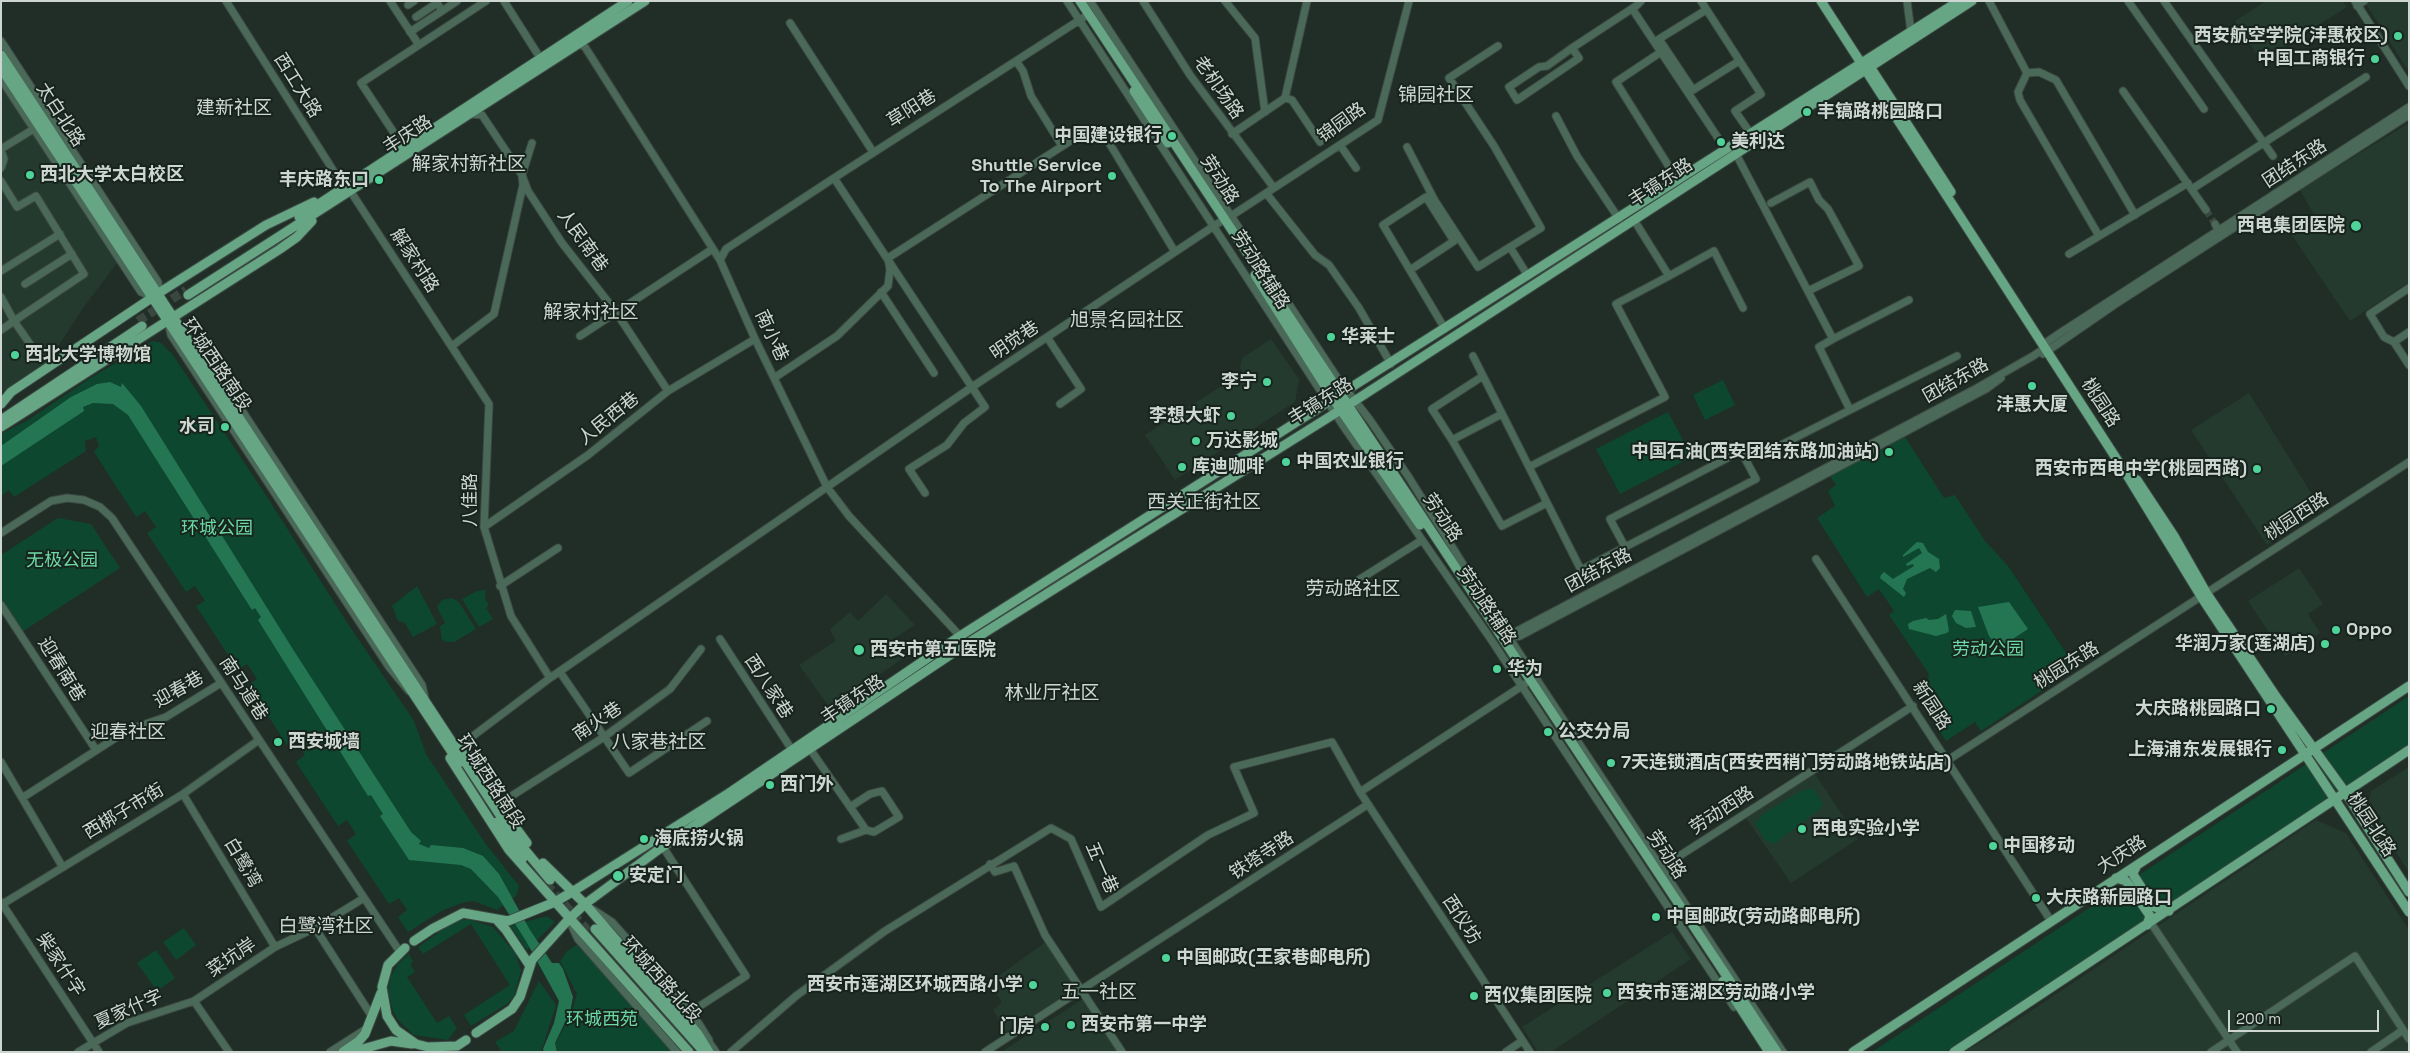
<!DOCTYPE html>
<meta charset="utf-8">
<style>
body{margin:0}
#map{position:relative;width:2410px;height:1053px;overflow:hidden;background:#202e27;font-family:"Space Grotesk",sans-serif}
canvas{display:block}
.frame{position:absolute;inset:0;border:2px solid #ced6d1;pointer-events:none}
.scale{position:absolute;left:2228px;top:1010px;width:151px;height:22px;box-sizing:border-box;border:2px solid #ced6d1;border-top:0;padding-left:6px;font-size:15px;line-height:18px;white-space:nowrap;color:#ced6d1;-webkit-text-stroke:4px #17241d;paint-order:stroke}
</style>
<div id="map">
<canvas width="2410" height="1053"></canvas>
<div class="frame"></div>
<div class="scale">200 m</div>
</div>
<script>
const g = document.querySelector('canvas').getContext('2d');
g.lineJoin = 'round';
function paint(path, color) {
  g.fillStyle = color;
  g.fill(path, 'evenodd');
}
function toPath(rows) {
  const path = new Path2D();
  for (const r of rows) {
    path.moveTo(r[0], r[1]);
    for (let i = 2; i < r.length; i += 2) path.lineTo(r[i], r[i + 1]);
  }
  return path;
}
function trace(path, color, width, dash) {
  g.strokeStyle = color;
  g.lineWidth = width;
  g.lineCap = dash ? 'butt' : 'round';
  g.setLineDash(dash || []);
  g.stroke(path);
}
function write(font, color, halo, rows, align = 'center') {
  g.font = font + ' "Space Grotesk","Noto Sans SC",sans-serif';
  g.lineWidth = 4;
  g.setLineDash([]);
  g.textBaseline = 'middle';
  g.strokeStyle = halo;
  g.fillStyle = color;
  for (const [text, x, y, turn = 0] of rows) {
    g.save();
    g.translate(x, y);
    g.rotate((+turn || 0) * Math.PI / 180);
    g.textAlign = isNaN(turn) ? turn : align;
    if (halo) g.strokeText(text, 0, 0);
    g.fillText(text, 0, 0);
    g.restore();
  }
}
paint(toPath([
 [2266,1,2343,1,2347,7,2261,61,2235,21],
 [2364,1,2409,1,2409,72],
 [1,87,117,263,83,308,48,362,1,393],
 [2409,123,2409,282,2350,321,2291,234,2316,218,2300,190],
 [1271,339,1299,379,1295,402,1175,480,1145,435,1243,372,1240,368,1242,358],
 [2249,393,2321,509,2267,545,2191,430],
 [2299,568,2323,604,2308,614,2320,633,2285,656,2248,601],
 [886,594,915,625,890,641,902,659,830,708,799,665,836,641,830,629,850,612,858,621],
 [2409,767,2409,872,2378,825,2381,818,2369,801,2371,791],
 [1815,774,1858,839,1791,883,1746,818],
 [2316,820,2346,833,2409,930,2409,1052,1965,1052,2022,1017],
 [1672,932,1691,959,1551,1052,1538,1052,1522,1027],
 [1047,941,1076,988,1006,1032,993,1010,1002,1002,989,983],
 [1083,999,1118,1052,1001,1052]
]), '#253a2f');
paint(toPath([
 [153,341,161,343,173,355,267,497,348,624,414,721,426,754,485,843,519,886,516,896,497,910,474,901,465,902,443,910,408,932,398,917,407,910,399,898,389,904,347,841,356,834,347,820,338,826,296,762,305,755,296,740,287,745,248,685,257,679,247,664,238,670,196,606,205,601,195,586,186,592,147,533,156,527,145,511,136,517,94,452,99,446,96,437,85,441,86,451,14,497,9,490,1,496,1,434,28,420,89,379],
 [1723,380,1735,405,1705,420,1693,395],
 [1668,412,1692,457,1620,494,1596,449],
 [1903,434,1944,498,1955,495,1985,541,2008,566,2076,668,1981,731,1975,722,1946,741,1918,697,1925,692,1929,674,1889,615,1894,611,1879,589,1867,597,1817,518,1835,506,1828,491,1836,485,1830,476],
 [58,518,91,524,120,568,22,632,1,600,1,555],
 [417,586,437,624,413,637,405,623,398,621,392,606],
 [486,590,485,599,489,605,486,608,493,619,479,627,462,599,477,591],
 [452,598,459,602,476,629,454,642,447,642,442,640,440,626,445,623,437,607,442,600],
 [2409,696,2409,746,1945,1052,1872,1052],
 [1813,788,1823,804,1819,810,1774,844,1765,840,1755,823,1764,813,1801,791],
 [547,916,555,922,527,950,510,926],
 [467,919,493,927,515,953,521,970,514,996,507,1004,471,1026,464,1015,510,985,471,924,423,954,418,947,455,921],
 [184,928,196,945,176,960,163,942],
 [577,945,674,1052,558,1052,555,1044,571,1014,577,994,560,961,568,950],
 [156,950,175,978,157,991,137,963],
 [409,954,413,962,410,964,415,972,407,977,437,1023,449,1016,457,1028,448,1040,414,1035,398,1020,393,1011,388,990,391,976,398,964],
 [539,981,556,1005,541,1052,502,1052,495,1042,514,1031]
]), '#0e472f');
paint(toPath([
 [110,382,121,387,122,383,141,406,294,651,411,832,421,841,419,844,429,848,431,845,463,848,483,856,499,874,530,930,552,963,559,963,563,969,573,997,570,1012,555,1043,557,1052,544,1052,543,1049,554,1023,559,1001,526,941,498,897,471,869,461,865,409,860,380,816,383,814,371,795,368,796,258,620,261,617,255,608,252,610,128,415,113,404,93,403,83,407,84,411,1,466,1,446,71,397,97,384],
 [1917,542,1923,543,1928,552,1939,559,1940,568,1936,572,1930,568,1907,579,1903,589,1906,593,1904,597,1880,578,1881,575,1884,572,1893,579,1914,566,1913,564,1907,566,1906,564,1922,553,1919,548,1903,557,1903,555],
 [2009,602,2028,629,1999,648,1989,636,1978,607],
 [1955,610,1971,611,1976,627,1966,628,1956,623,1952,616],
 [1946,614,1949,631,1947,633,1936,636,1909,629,1908,624,1913,621,1926,618,1929,620,1938,619]
]), '#247652');
trace(toPath([
 [2206,210,2215,224]
]), '#3a4740', 7, [7, 3.5]);
trace(toPath([
 [138,321,186,290],
 [546,884,590,933]
]), '#3a4740', 9, [9, 4.5]);
const minor = toPath([
 [226,1,343,186],
 [390,1,419,45],
 [436,1,442,11,457,1],
 [504,1,537,53],
 [1067,1,1344,427,1490,638,1734,1007],
 [1090,1,1338,379,1370,420,1408,476,1504,630,1783,1052],
 [1143,1,1190,75,1274,188],
 [1225,1,1255,38,1265,112],
 [1701,1,1761,94,1735,111,1751,134],
 [1907,1,1911,32],
 [1989,1,2027,73,2039,72,2056,80,2135,215],
 [2128,1,2204,109],
 [2164,1,2273,156],
 [2355,1,2409,86],
 [408,5,414,1],
 [2357,6,2364,1],
 [1706,10,1659,39,1693,90,1739,61],
 [1635,13,1726,150],
 [416,17,437,3],
 [790,23,873,152],
 [410,32,442,11],
 [1,41,158,282,159,293],
 [576,42,585,47,720,260,755,339,827,487,849,516,960,636],
 [1498,46,1449,78,1494,146,1541,228,1510,247],
 [1572,48,1579,58,1517,100,1509,87,1539,67,1547,66,1572,48,1636,6,1641,1],
 [1661,52,1616,82,1678,181],
 [1016,61,1023,71,1031,96,1062,146],
 [2027,73,2018,92,2020,100,2099,236],
 [1,79,141,292,152,297],
 [2123,91,2206,210],
 [1285,98,1292,100,1320,142],
 [472,114,482,115,522,175,528,191,562,243,616,312,668,391],
 [1556,116,1577,156,1619,219],
 [1232,134,1285,98,1307,1],
 [400,142,361,83,486,1],
 [1340,145,1356,168],
 [1407,147,1435,201,1478,267,1510,247,1528,276],
 [1,149,37,127],
 [1,150,4,159,1,168],
 [1736,154,1833,339,1819,347,1850,410,1957,356],
 [1,181,17,207,36,196,84,274,14,321,30,344],
 [2192,189,2366,77],
 [351,192,489,404,484,527,511,616,550,678],
 [1266,193,1315,255,1329,265,1359,308,1391,364],
 [1771,203,1810,182,1819,200,1828,209,1859,266,1808,291],
 [1228,218,1378,120,1409,1],
 [1634,220,1669,276,1714,251,1743,308],
 [2215,224,2219,231],
 [2069,254,2188,183],
 [720,260,726,249,834,178],
 [1410,270,1454,241,1426,197,1383,225,1445,329],
 [1,271,60,234],
 [25,284,72,254],
 [2409,288,2370,314,2384,337,2394,342,2409,365],
 [881,292,934,373],
 [1,297,14,321,1,330],
 [169,325,171,335,389,667,409,691],
 [580,336,711,250],
 [1047,337,1081,389,1060,404],
 [1833,339,1909,300],
 [2394,342,2409,332],
 [452,346,494,314,523,185,522,175,532,143],
 [2043,354,2114,305,2409,115],
 [1473,356,1529,467,1665,397,1616,304,1669,276],
 [774,378,837,336,888,286,890,270,888,258,1089,129,1102,131,1175,252],
 [222,389,233,397,422,685,425,698],
 [1502,414,1452,440,1502,526,1547,503],
 [1452,440,1432,409,1483,376],
 [1779,446,1850,410],
 [1529,467,1581,570,1756,479,1741,451,1610,519,1625,547],
 [925,493,909,469,947,445,964,423,985,407,834,178,1089,14],
 [484,527,588,455,668,391,755,339],
 [1,533,51,501,67,498,84,500,100,507,112,518,400,952],
 [1816,559,2051,921],
 [500,586,558,548],
 [1338,593,1422,540],
 [1,605,96,750],
 [1512,637,1520,636,1986,389,2001,378],
 [720,639,792,750],
 [1505,640,1517,631,1977,388,2033,356,2045,348,2047,342,2060,333,2409,107],
 [560,672,629,773,707,721],
 [1525,684,1360,792,1530,1052],
 [457,748,550,678,827,487,972,387,1220,222],
 [810,749,866,830,841,839],
 [1948,760,2409,462],
 [1,762,62,866],
 [183,794,275,947],
 [22,798,128,730,166,717,221,683],
 [499,804,604,737,670,689,701,649],
 [850,807,870,794,882,791,899,817,874,832,866,830],
 [663,847,746,976,683,1017],
 [990,864,995,872,1014,866,1045,935,1122,1052],
 [1659,869,1913,706],
 [364,898,315,928,371,1015],
 [1,902,99,1052],
 [1,905,183,794,259,740],
 [592,909,612,922,689,1008,709,1040],
 [569,920,578,939,677,1052],
 [2151,923,2237,1052],
 [194,1001,229,1052],
 [706,1038,716,1052],
 [78,1052,127,1023,194,1001,275,947,315,928],
 [330,1052,366,1029],
 [731,1052,796,996,885,931,1051,828,1071,839,1101,907,1208,835,1254,813,1234,767,1332,742,1360,792],
 [985,1052,1367,805],
 [1506,1052,1522,1041],
 [2211,1052,2355,956,2409,1039],
 [2371,1052,2403,1030]
]);
const major = toPath([
 [1080,1,1777,1052],
 [1821,1,2125,472,2202,598,2409,912],
 [1,55,515,838,550,880],
 [1867,62,1951,192],
 [1,68,459,763],
 [1134,91,1168,143],
 [299,217,628,1],
 [1255,275,1334,400,1420,525],
 [188,295,645,1],
 [1,404,11,392,165,289,266,225,314,202],
 [1,420,142,326],
 [1,427,280,249,297,237,312,221],
 [2137,480,2174,536,2207,594,2277,698,2345,792,2409,892],
 [457,748,467,753,481,775],
 [450,758,509,850,689,1052],
 [510,820,527,843],
 [497,822,523,858],
 [543,863,585,904,698,1034,709,1052],
 [2137,865,2133,873,2134,876,2154,907,2169,911],
 [2116,878,2126,881,2150,916,2147,925],
 [497,920,506,930,530,966],
 [595,929,704,1052],
 [414,941,432,929,463,913,508,921,555,902,572,892,729,793,960,636,1959,1],
 [405,948,388,965,382,987,387,1016,396,1030,416,1044,428,1047,457,1046,466,1040],
 [1723,981,1769,1052],
 [476,1033,512,1009,520,997,532,960,569,919,585,904,658,850,968,643,1342,409,1972,1],
 [343,1052,359,1041,365,1034,381,993],
 [352,1052,391,1041,412,1044],
 [1853,1052,2409,686],
 [1954,1052,2409,750]
]);
trace(minor, '#3c4942', 9);
trace(major, '#3c4942', 11);
trace(minor, '#4b6958', 7);
trace(major, '#66a685', 9);
for (const [x, y, r, color] of [
 [2398,36,5,"#50d398"],
 [2375,59,5,"#50d398"],
 [1807,112,5,"#50d398"],
 [1172,136,5,"#50d398"],
 [1721,142,5,"#50d398"],
 [30,175,5,"#50d398"],
 [1112,176,5,"#50d398"],
 [379,180,5,"#50d398"],
 [2356,226,6,"#50d398"],
 [1331,337,5,"#50d398"],
 [15,355,5,"#50d398"],
 [1267,382,5,"#50d398"],
 [2032,386,5,"#50d398"],
 [1231,416,5,"#50d398"],
 [225,427,5,"#50d398"],
 [1196,441,5,"#50d398"],
 [1889,452,5,"#50d398"],
 [1286,462,5,"#50d398"],
 [1182,467,5,"#50d398"],
 [2257,469,5,"#50d398"],
 [2336,630,5,"#50d398"],
 [2325,644,5,"#50d398"],
 [859,650,6,"#50d398"],
 [1497,669,5,"#50d398"],
 [2271,709,5,"#50d398"],
 [1548,732,5,"#50d398"],
 [278,742,5,"#50d398"],
 [2282,750,5,"#50d398"],
 [1611,763,5,"#50d398"],
 [770,785,5,"#50d398"],
 [1802,829,5,"#50d398"],
 [644,839,5,"#50d398"],
 [1993,846,5,"#50d398"],
 [618,876,6,"#50d398"],
 [2036,898,5,"#50d398"],
 [1656,917,5,"#50d398"],
 [1166,958,5,"#50d398"],
 [1033,985,5,"#50d398"],
 [1607,993,5,"#50d398"],
 [1474,996,5,"#50d398"],
 [1071,1025,5,"#50d398"],
 [1045,1027,5,"#50d398"]
]) {
  const dot = new Path2D();
  dot.arc(x, y, r, 0, 2 * Math.PI);
  g.fillStyle = color;
  g.fill(dot);
  trace(dot, '#17241d', 2);
}
write('bold 18px', '#ced6d1', '#17241d', [
 ["西安航空学院(沣惠校区)",2388,36,"right"],
 ["中国工商银行",2365,59,"right"],
 ["丰镐路桃园路口",1817,112],
 ["中国建设银行",1162,136,"right"],
 ["美利达",1731,142],
 ["Shuttle Service",1102,166,"right"],
 ["To The Airport",1102,187,"right"],
 ["西北大学太白校区",40,175],
 ["丰庆路东口",369,180,"right"],
 ["西电集团医院",2345,226,"right"],
 ["华莱士",1341,337],
 ["西北大学博物馆",25,355],
 ["李宁",1257,382,"right"],
 ["沣惠大厦",2032,405,"center"],
 ["李想大虾",1221,416,"right"],
 ["水司",215,427,"right"],
 ["万达影城",1206,441],
 ["中国石油(西安团结东路加油站)",1879,452,"right"],
 ["中国农业银行",1296,462],
 ["库迪咖啡",1192,467],
 ["西安市西电中学(桃园西路)",2247,469,"right"],
 ["Oppo",2346,630],
 ["华润万家(莲湖店)",2315,644,"right"],
 ["西安市第五医院",870,650],
 ["华为",1507,669],
 ["大庆路桃园路口",2261,709,"right"],
 ["公交分局",1558,732],
 ["西安城墙",288,742],
 ["上海浦东发展银行",2272,750,"right"],
 ["7天连锁酒店(西安西稍门劳动路地铁站店)",1621,763],
 ["西门外",780,785],
 ["西电实验小学",1812,829],
 ["海底捞火锅",654,839],
 ["中国移动",2003,846],
 ["安定门",629,876],
 ["大庆路新园路口",2046,898],
 ["中国邮政(劳动路邮电所)",1666,917],
 ["中国邮政(王家巷邮电所)",1176,958],
 ["西安市莲湖区环城西路小学",1023,985,"right"],
 ["西安市莲湖区劳动路小学",1617,993],
 ["西仪集团医院",1484,996],
 ["西安市第一中学",1081,1025],
 ["门房",1035,1027,"right"]
], 'left');
write('18px', '#ced6d1', '#17241d', [
 ["西工大路",297,86,58],
 ["老机场路",1218,88,55],
 ["草阳巷",912,109,-32],
 ["太白北路",60,115,57],
 ["锦园路",1342,123,-36],
 ["丰庆路",408,135,-33],
 ["团结东路",2295,164,-33],
 ["劳动路",1219,180,57],
 ["丰镐东路",1661,183,-33],
 ["人民南巷",582,241,54],
 ["解家村路",414,261,57],
 ["劳动路辅路",1260,270,57],
 ["南小巷",771,336,65],
 ["明觉巷",1015,341,-34],
 ["环城西路南段",216,365,56],
 ["团结东路",1956,381,-29],
 ["丰镐东路",1321,402,-32],
 ["桃园路",2100,403,57],
 ["人民西巷",609,419,-39],
 ["八佳路",471,500,-90],
 ["桃园西路",2297,517,-33],
 ["劳动路",1442,518,56],
 ["团结东路",1599,571,-28],
 ["劳动路辅路",1486,606,56],
 ["桃园东路",2067,666,-32],
 ["迎春南巷",61,670,58],
 ["西八家巷",768,687,57],
 ["南马道巷",243,689,57],
 ["迎春巷",179,690,-30],
 ["丰镐东路",853,700,-34],
 ["新园路",1931,706,57],
 ["南火巷",598,722,-34],
 ["环城西路南段",490,782,57],
 ["劳动西路",1722,811,-33],
 ["西梆子市街",124,812,-31],
 ["桃园北路",2371,825,57],
 ["劳动路",1666,855,56],
 ["大庆路",2122,855,-33],
 ["铁塔寺路",1262,856,-33],
 ["白鹭湾",242,863,59],
 ["五一巷",1101,868,66],
 ["西仪坊",1461,920,57],
 ["菜坑岸",232,958,-34],
 ["柴家什字",60,965,57],
 ["环城西路北段",661,980,48],
 ["夏家什字",129,1010,-24]
]);
write('18px', '#6cd9a4', '#17241d', [
 ["环城公园",217,529],
 ["无极公园",62,561],
 ["劳动公园",1988,650],
 ["环城西苑",602,1020]
]);
write('19px', '#ced6d1', '#17241d', [
 ["锦园社区",1436,96],
 ["建新社区",234,109],
 ["解家村新社区",469,165],
 ["解家村社区",591,313],
 ["旭景名园社区",1127,321],
 ["西关正街社区",1204,503],
 ["劳动路社区",1353,590],
 ["林业厅社区",1052,694],
 ["迎春社区",128,733],
 ["八家巷社区",659,743],
 ["白鹭湾社区",326,927],
 ["五一社区",1099,993]
]);
</script>
